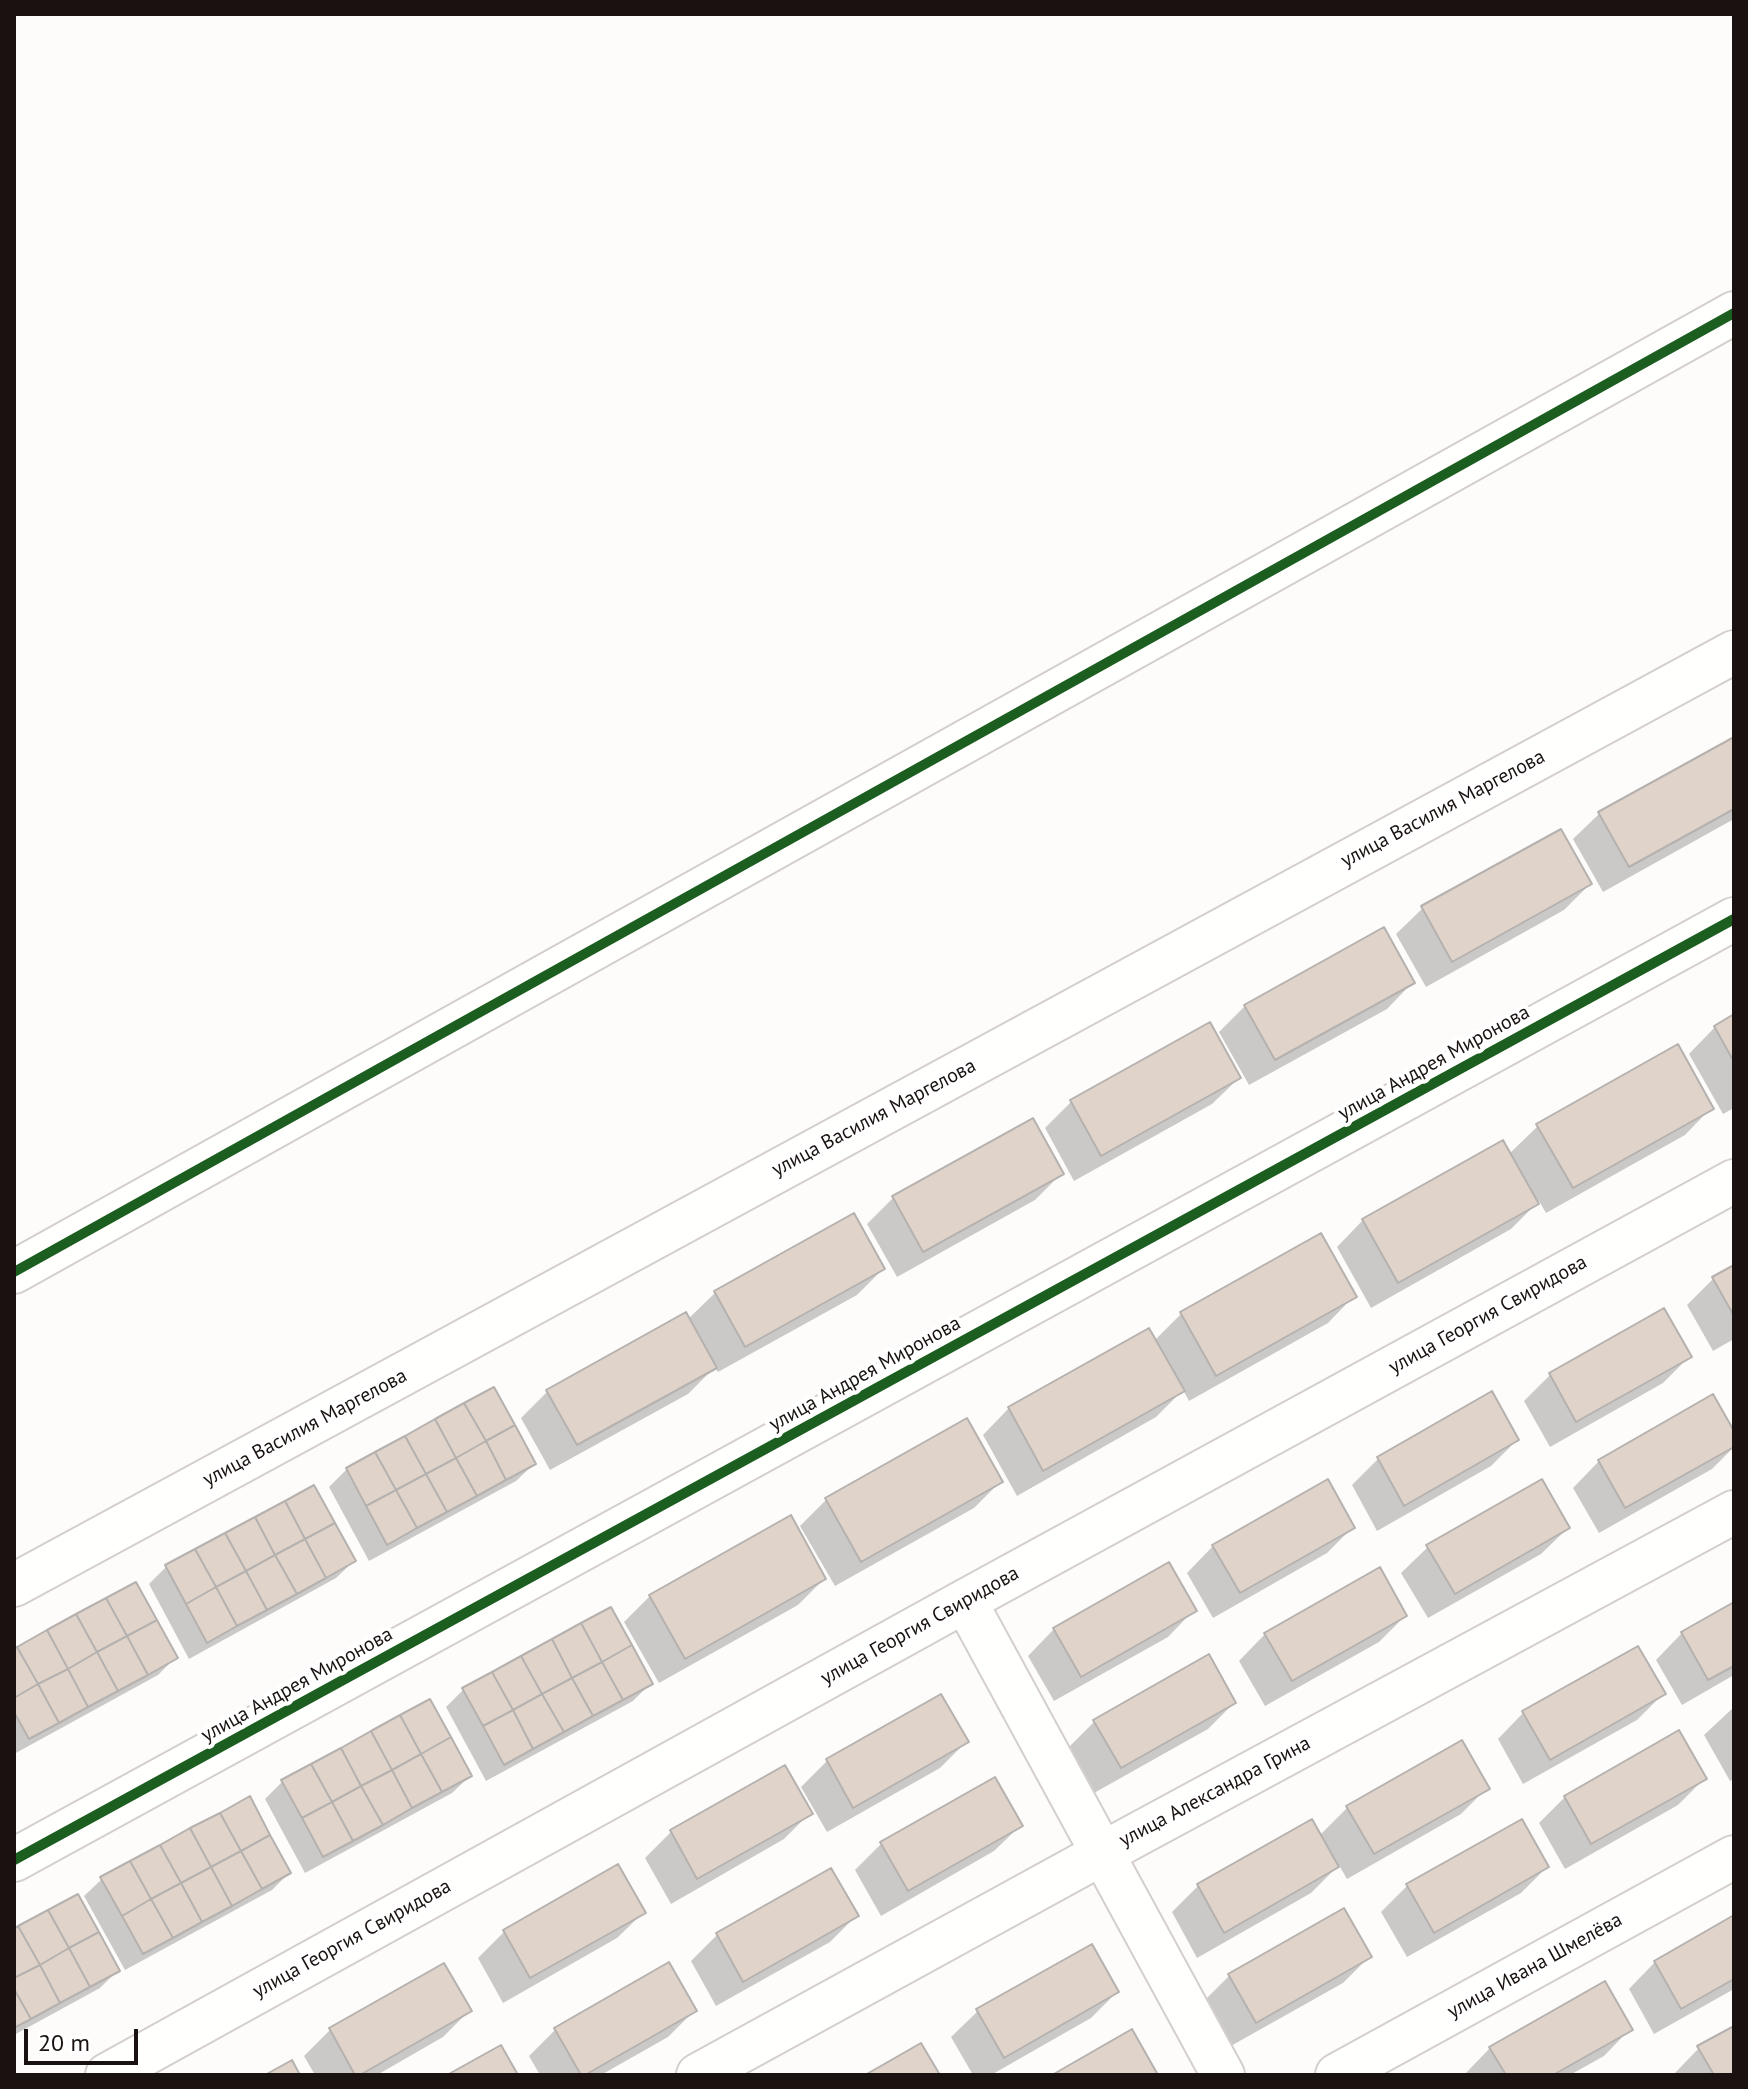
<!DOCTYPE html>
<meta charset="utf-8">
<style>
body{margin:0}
#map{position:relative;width:1748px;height:2089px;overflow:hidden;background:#fefcfa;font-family:"PT Sans",sans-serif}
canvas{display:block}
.frame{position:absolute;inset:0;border:16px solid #191210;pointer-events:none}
.scale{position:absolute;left:24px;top:2029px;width:114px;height:36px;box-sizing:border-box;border:4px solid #191210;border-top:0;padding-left:10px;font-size:24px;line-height:28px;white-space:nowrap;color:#191210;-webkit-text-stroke:6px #fff;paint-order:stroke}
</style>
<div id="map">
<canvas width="1748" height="2089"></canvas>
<div class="frame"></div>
<div class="scale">20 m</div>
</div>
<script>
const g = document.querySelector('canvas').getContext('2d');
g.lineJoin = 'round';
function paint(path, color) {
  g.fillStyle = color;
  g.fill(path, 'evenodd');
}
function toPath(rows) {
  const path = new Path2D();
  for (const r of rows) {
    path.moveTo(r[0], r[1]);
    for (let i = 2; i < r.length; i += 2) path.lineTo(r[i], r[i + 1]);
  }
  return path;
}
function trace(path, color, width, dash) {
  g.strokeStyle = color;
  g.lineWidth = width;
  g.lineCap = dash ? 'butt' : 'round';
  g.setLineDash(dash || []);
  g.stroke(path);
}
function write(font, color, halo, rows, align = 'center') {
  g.font = font + ' "PT Sans",sans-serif';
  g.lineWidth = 8;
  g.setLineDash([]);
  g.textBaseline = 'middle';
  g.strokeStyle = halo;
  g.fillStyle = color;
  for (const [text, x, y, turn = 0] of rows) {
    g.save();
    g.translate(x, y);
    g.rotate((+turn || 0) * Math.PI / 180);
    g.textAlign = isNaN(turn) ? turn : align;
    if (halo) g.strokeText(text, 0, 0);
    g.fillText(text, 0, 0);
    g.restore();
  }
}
paint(toPath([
 [1734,739,1734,819,1603,892,1573,839,1600,813],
 [1590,884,1564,910,1426,987,1396,934,1423,908],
 [1413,982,1387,1009,1249,1085,1219,1032,1245,1006],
 [1734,1016,1734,1108,1723,1114,1689,1054,1715,1027],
 [1209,1025,1239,1078,1212,1104,1074,1181,1045,1128,1071,1102],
 [1711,1108,1685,1135,1546,1213,1539,1201,1511,1229,1371,1308,1337,1247,1363,1220,1509,1154,1538,1126],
 [1061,1174,1035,1200,897,1277,867,1224,893,1198],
 [854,1216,883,1269,857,1295,718,1372,715,1367,688,1394,550,1470,521,1418,547,1392,688,1319,715,1293],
 [1320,1235,1354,1296,1328,1323,1189,1401,1183,1390,1156,1417,1017,1496,983,1435,1009,1408,1154,1341,1181,1314],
 [1734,1267,1734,1339,1713,1351,1687,1305,1713,1279],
 [1664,1311,1689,1357,1663,1383,1550,1447,1524,1401,1550,1375],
 [1491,1394,1517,1440,1491,1466,1377,1531,1352,1485,1378,1459],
 [1734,1435,1734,1447,1712,1469,1599,1533,1573,1488,1599,1461],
 [534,1464,516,1481,369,1561,329,1487,347,1469],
 [1000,1482,974,1508,835,1586,800,1526,826,1500],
 [1353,1527,1327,1553,1213,1618,1187,1573,1213,1546],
 [1568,1528,1541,1554,1428,1618,1401,1573,1428,1547],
 [354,1561,336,1578,189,1659,149,1584,166,1567],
 [824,1579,798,1605,659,1683,624,1622,650,1596],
 [1734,1604,1734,1675,1682,1705,1656,1660,1682,1633],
 [1194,1610,1168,1637,1054,1701,1028,1656,1054,1629],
 [1405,1616,1379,1642,1265,1706,1239,1661,1265,1634],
 [14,1650,175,1658,158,1675,14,1754],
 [650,1684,633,1701,486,1781,446,1707,463,1690],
 [1663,1694,1637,1720,1523,1784,1498,1739,1524,1712],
 [1234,1703,1208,1729,1094,1793,1068,1748,1094,1722],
 [1734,1707,1734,1779,1730,1781,1704,1735],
 [966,1742,940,1768,827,1832,801,1787,827,1761],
 [784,1768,810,1813,784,1839,671,1904,645,1858,671,1832],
 [470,1776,452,1793,305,1873,265,1799,282,1782],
 [1704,1779,1678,1805,1565,1869,1539,1823,1565,1797],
 [1487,1788,1461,1814,1347,1879,1339,1865,1311,1893,1197,1958,1172,1912,1198,1886,1311,1821,1319,1836,1348,1807],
 [1021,1825,994,1851,881,1916,855,1870,881,1844],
 [1547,1867,1521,1893,1407,1957,1381,1912,1407,1886],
 [830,1870,856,1916,830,1942,716,2006,691,1961,717,1935],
 [289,1873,272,1890,125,1970,84,1896,102,1879],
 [644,1912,617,1938,503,2003,478,1958,504,1932],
 [1734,1917,1734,1989,1654,2034,1629,1989,1655,1962],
 [14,1931,118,1970,100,1988,14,2035],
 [1369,1957,1343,1983,1229,2047,1203,2002,1229,1976],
 [669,1965,695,2010,668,2037,601,2075,540,2075,529,2056,555,2030],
 [1117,1992,1091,2018,991,2075,973,2075,951,2037,978,2011],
 [469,2011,443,2037,377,2075,315,2075,304,2056,330,2030],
 [1734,2028,1734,2075,1673,2075,1699,2048],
 [1630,2029,1604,2056,1570,2075,1464,2075,1490,2048]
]), '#0003');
const building = toPath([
 [1734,737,1734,809,1629,867,1598,812,1734,737],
 [1561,829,1592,884,1452,962,1421,906,1561,829],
 [1384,927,1415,983,1275,1060,1244,1005,1384,927],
 [1734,1014,1734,1062,1714,1026,1734,1014],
 [1210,1022,1241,1078,1101,1156,1070,1100,1210,1022],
 [1678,1044,1714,1109,1573,1188,1536,1124,1678,1044],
 [1033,1118,1064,1174,923,1252,892,1196,1033,1118],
 [1503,1140,1539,1204,1398,1283,1362,1219,1503,1140],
 [854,1213,885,1269,745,1347,714,1291,854,1213],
 [1321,1233,1357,1297,1216,1376,1180,1312,1321,1233],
 [1734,1265,1734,1316,1712,1277,1734,1265],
 [1664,1308,1692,1357,1576,1422,1549,1373,1664,1308],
 [686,1312,717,1368,577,1445,546,1390,686,1312],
 [1149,1328,1185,1391,1043,1471,1008,1407,1149,1328],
 [494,1387,515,1425,486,1441,464,1403,494,1387],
 [1492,1391,1519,1440,1404,1506,1377,1457,1492,1391],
 [1713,1394,1734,1431,1734,1447,1625,1508,1598,1460,1713,1394],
 [464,1403,486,1441,456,1458,435,1419,464,1403],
 [967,1418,1003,1482,861,1562,825,1498,967,1418],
 [435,1419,456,1458,426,1474,405,1436,435,1419],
 [515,1425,536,1464,506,1480,486,1441,515,1425],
 [405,1436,426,1474,396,1490,375,1452,405,1436],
 [486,1441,506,1480,477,1496,456,1458,486,1441],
 [375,1452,396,1490,366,1506,346,1468,375,1452],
 [456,1458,477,1496,447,1512,426,1474,456,1458],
 [426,1474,447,1512,417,1528,396,1490,426,1474],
 [1328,1479,1355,1528,1240,1593,1212,1545,1328,1479],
 [1542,1479,1570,1528,1455,1594,1426,1545,1542,1479],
 [314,1485,335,1523,305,1539,285,1501,314,1485],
 [396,1490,417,1528,387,1545,366,1506,396,1490],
 [285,1501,305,1539,275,1555,255,1517,285,1501],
 [791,1515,826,1579,685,1659,649,1595,791,1515],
 [255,1517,275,1555,246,1571,225,1533,255,1517],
 [335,1523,356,1561,326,1578,305,1539,335,1523],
 [225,1533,246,1571,216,1587,195,1549,225,1533],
 [305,1539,326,1578,297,1594,275,1555,305,1539],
 [195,1549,216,1587,186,1604,165,1565,195,1549],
 [275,1555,297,1594,267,1610,246,1571,275,1555],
 [1169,1562,1197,1611,1081,1677,1053,1628,1169,1562],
 [1380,1567,1407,1616,1292,1681,1264,1633,1380,1567],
 [246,1571,267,1610,237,1626,216,1587,246,1571],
 [136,1582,157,1620,127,1636,106,1598,136,1582],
 [216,1587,237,1626,207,1643,186,1604,216,1587],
 [106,1598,127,1636,97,1652,76,1614,106,1598],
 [1734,1602,1734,1666,1708,1680,1681,1632,1734,1602],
 [611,1607,632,1645,602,1662,581,1623,611,1607],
 [76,1614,97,1652,68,1669,47,1630,76,1614],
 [157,1620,178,1658,148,1675,127,1636,157,1620],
 [581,1623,602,1662,572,1678,552,1639,581,1623],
 [47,1630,68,1669,38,1684,17,1647,47,1630],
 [127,1636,148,1675,118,1691,97,1652,127,1636],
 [552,1639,572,1678,542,1694,521,1656,552,1639],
 [632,1645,653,1684,623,1700,602,1662,632,1645],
 [1638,1646,1666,1694,1550,1760,1522,1711,1638,1646],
 [17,1647,38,1684,14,1698,14,1648,17,1647],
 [97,1652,118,1691,88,1707,68,1669,97,1652],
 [1209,1654,1236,1703,1121,1768,1093,1720,1209,1654],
 [521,1656,542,1694,513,1710,492,1672,521,1656],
 [602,1662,623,1700,593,1716,572,1678,602,1662],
 [68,1669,88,1707,59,1723,38,1684,68,1669],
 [492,1672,513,1710,483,1726,462,1688,492,1672],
 [572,1678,593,1716,564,1732,542,1694,572,1678],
 [38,1684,59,1723,29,1739,14,1712,14,1698,38,1684],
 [542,1694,564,1732,533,1749,513,1710,542,1694],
 [941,1694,969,1742,853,1808,826,1759,941,1694],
 [430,1699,451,1737,421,1754,400,1715,430,1699],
 [513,1710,533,1749,504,1765,483,1726,513,1710],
 [400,1715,421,1754,392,1770,371,1731,400,1715],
 [1679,1730,1707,1779,1591,1844,1564,1796,1679,1730],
 [371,1731,392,1770,361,1786,341,1748,371,1731],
 [451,1737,472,1776,442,1792,421,1754,451,1737],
 [1462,1740,1490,1789,1374,1854,1346,1806,1462,1740],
 [341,1748,361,1786,332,1802,311,1764,341,1748],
 [421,1754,442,1792,412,1808,392,1770,421,1754],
 [311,1764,332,1802,302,1818,281,1780,311,1764],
 [785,1765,813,1814,697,1879,670,1830,785,1765],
 [392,1770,412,1808,383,1825,361,1786,392,1770],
 [995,1777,1023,1826,908,1891,880,1842,995,1777],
 [361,1786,383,1825,353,1841,332,1802,361,1786],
 [250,1796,270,1835,241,1851,220,1813,250,1796],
 [332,1802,353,1841,323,1857,302,1818,332,1802],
 [220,1813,241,1851,211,1867,190,1828,220,1813],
 [1312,1819,1339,1867,1224,1933,1197,1884,1312,1819],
 [1522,1819,1549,1867,1434,1933,1406,1884,1522,1819],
 [190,1828,211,1867,181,1883,160,1845,190,1828],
 [270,1835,291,1873,262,1889,241,1851,270,1835],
 [160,1845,181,1883,151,1899,130,1861,160,1845],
 [241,1851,262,1889,232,1906,211,1867,241,1851],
 [130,1861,151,1899,122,1916,100,1877,130,1861],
 [618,1864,646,1913,530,1978,503,1930,618,1864],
 [211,1867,232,1906,202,1922,181,1883,211,1867],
 [831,1868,859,1916,743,1982,716,1933,831,1868],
 [181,1883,202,1922,173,1938,151,1899,181,1883],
 [78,1894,99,1932,69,1948,48,1910,78,1894],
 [151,1899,173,1938,143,1954,122,1916,151,1899],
 [1344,1908,1372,1957,1256,2023,1228,1974,1344,1908],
 [48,1910,69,1948,40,1965,18,1926,48,1910],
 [1734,1915,1734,1979,1681,2009,1654,1961,1734,1915],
 [18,1926,40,1965,14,1978,14,1929,18,1926],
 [99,1932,120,1971,90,1987,69,1948,99,1932],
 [1092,1944,1119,1992,1004,2058,976,2009,1092,1944],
 [69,1948,90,1987,60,2003,40,1965,69,1948],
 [669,1962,697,2011,585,2075,581,2075,554,2028,669,1962],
 [444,1963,472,2011,360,2075,355,2075,329,2028,444,1963],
 [40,1965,60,2003,31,2019,14,1989,14,1978,40,1965],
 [1605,1981,1633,2030,1553,2075,1506,2075,1489,2047,1605,1981],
 [14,1989,31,2019,14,2028,14,1989],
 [1734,2026,1734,2075,1714,2075,1697,2046,1734,2026],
 [1132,2029,1158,2075,1052,2075,1132,2029],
 [921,2043,940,2075,865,2075,921,2043],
 [501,2045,518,2075,447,2075,501,2045],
 [292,2060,300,2075,265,2075,292,2060]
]);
paint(building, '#e0d3ca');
trace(building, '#b5b1ae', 2);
const street = toPath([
 [14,1272,1734,313],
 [14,1585,1734,652],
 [965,1601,1223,2075],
 [14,1860,1734,919],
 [107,2075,965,1601,1734,1181],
 [698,2075,1103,1853,1734,1512],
 [1337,2075,1734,1857]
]);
trace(street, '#d4cfcc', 46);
trace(street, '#fffffe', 42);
trace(toPath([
 [14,1272,1734,313],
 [14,1860,1734,919]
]), '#1b5e20', 10);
write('20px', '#191210', '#fff', [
 ["улица Василия Маргелова",1443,809,-28],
 ["улица Андрея Миронова",1434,1063,-29],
 ["улица Василия Маргелова",874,1118,-28],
 ["улица Георгия Свиридова",1488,1315,-29],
 ["улица Андрея Миронова",865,1374,-29],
 ["улица Василия Маргелова",305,1428,-28],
 ["улица Георгия Свиридова",920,1626,-29],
 ["улица Андрея Миронова",297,1685,-29],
 ["улица Александра Грина",1215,1792,-28],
 ["улица Георгия Свиридова",352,1939,-29],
 ["улица Ивана Шмелёва",1535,1966,-29]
]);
</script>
